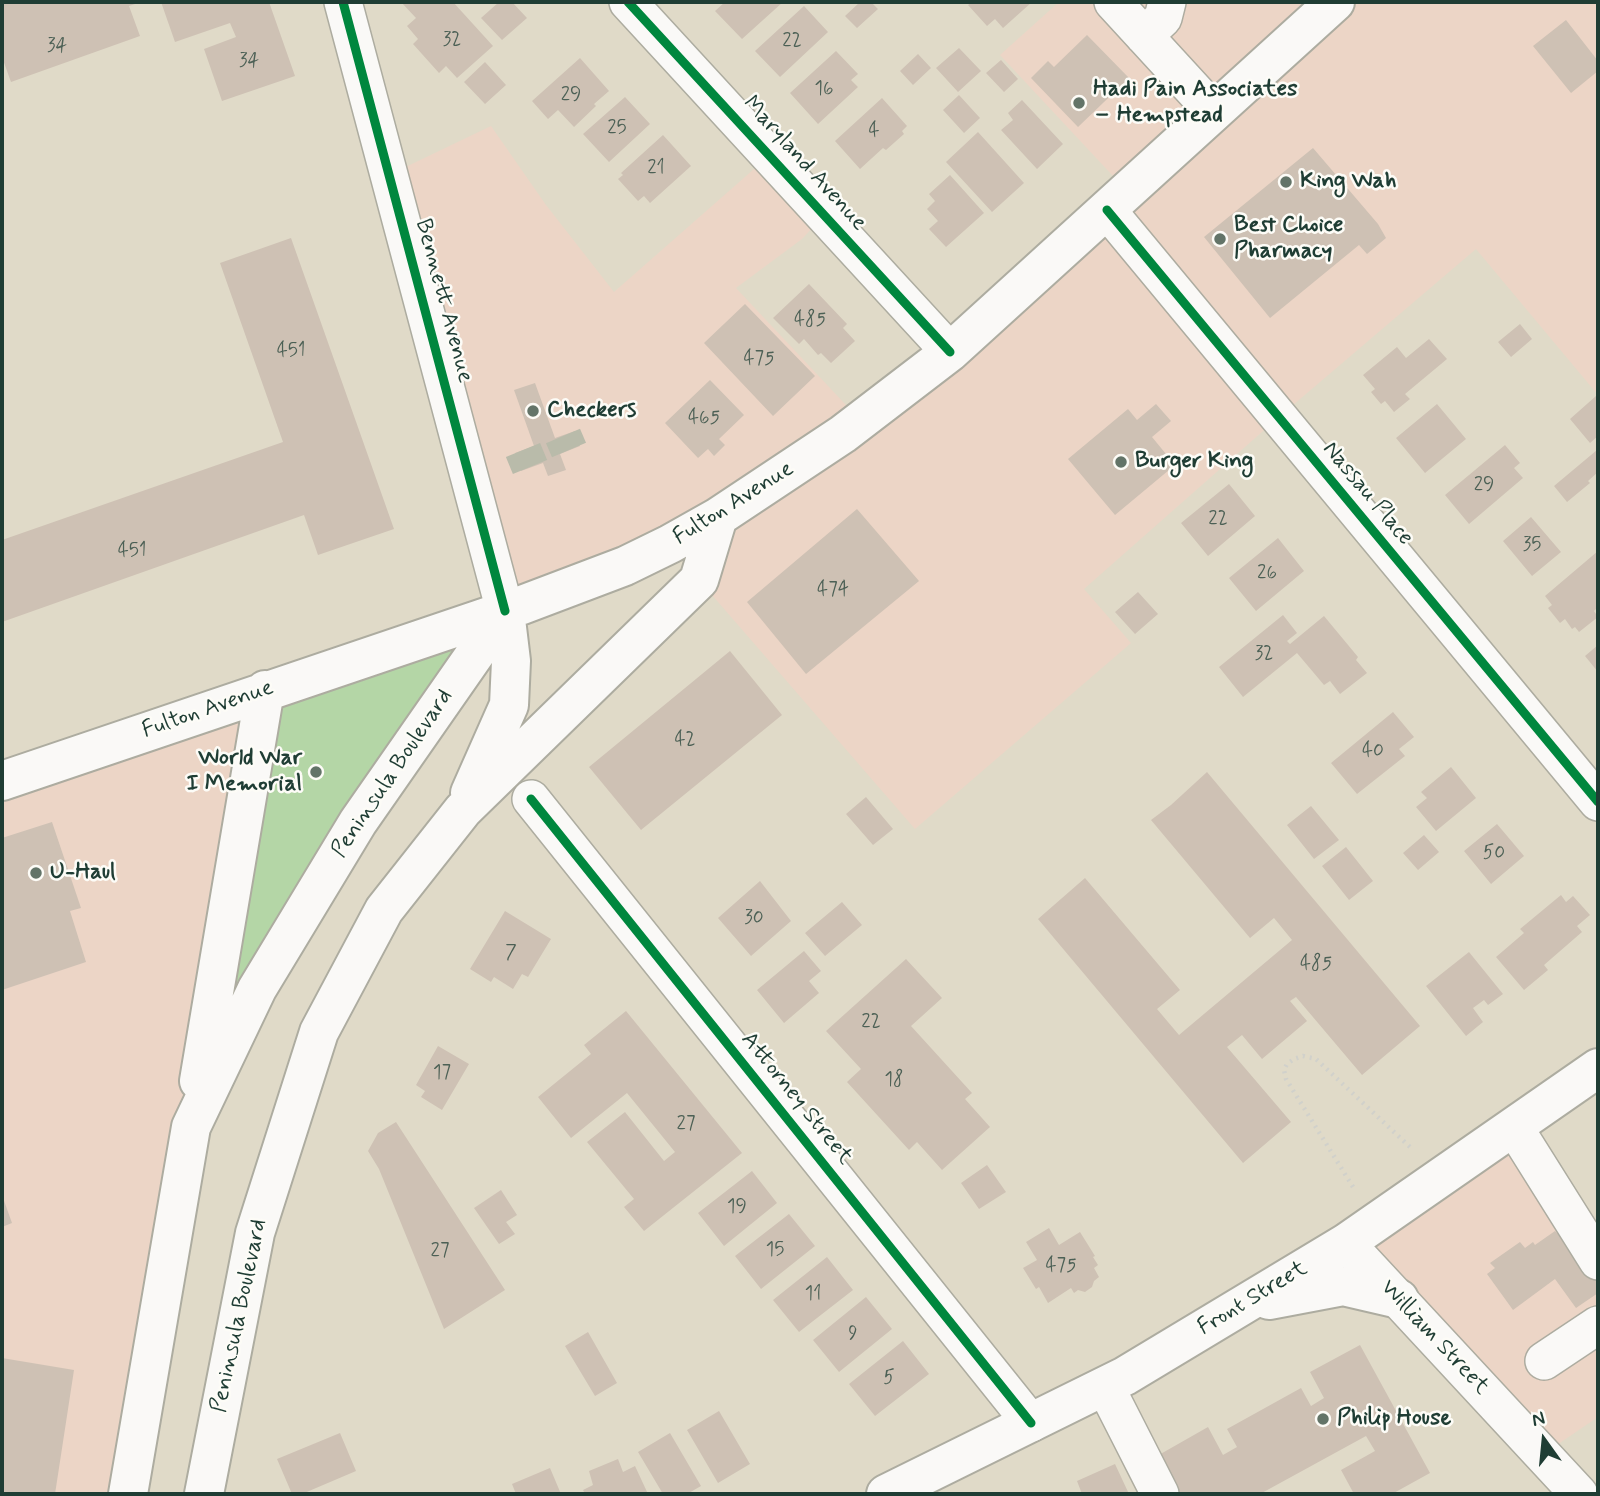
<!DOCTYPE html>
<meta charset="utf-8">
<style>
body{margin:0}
#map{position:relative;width:1600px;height:1496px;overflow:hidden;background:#e0dac8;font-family:Mynerve,sans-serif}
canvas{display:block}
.frame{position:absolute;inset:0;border:4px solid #1f3d34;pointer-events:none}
.north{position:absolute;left:1509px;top:1405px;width:70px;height:70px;-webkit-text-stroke:5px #fdfcf7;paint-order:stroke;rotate:345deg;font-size:19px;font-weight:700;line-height:28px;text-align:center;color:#1f3d34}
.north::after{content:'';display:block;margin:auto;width:24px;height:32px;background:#1f3d34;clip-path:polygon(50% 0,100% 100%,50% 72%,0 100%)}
</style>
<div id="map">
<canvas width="1600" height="1496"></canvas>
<div class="frame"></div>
<div class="north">N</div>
</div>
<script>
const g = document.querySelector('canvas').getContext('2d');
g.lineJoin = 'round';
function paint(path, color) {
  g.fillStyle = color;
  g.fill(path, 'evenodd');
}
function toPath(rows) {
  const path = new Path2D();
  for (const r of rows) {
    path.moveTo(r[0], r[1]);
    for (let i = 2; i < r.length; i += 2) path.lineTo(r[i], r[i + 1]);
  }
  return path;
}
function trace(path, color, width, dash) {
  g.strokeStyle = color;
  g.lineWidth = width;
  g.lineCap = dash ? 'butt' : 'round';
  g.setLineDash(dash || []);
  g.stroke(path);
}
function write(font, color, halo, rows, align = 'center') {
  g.font = font + ' Mynerve,sans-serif';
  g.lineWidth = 5;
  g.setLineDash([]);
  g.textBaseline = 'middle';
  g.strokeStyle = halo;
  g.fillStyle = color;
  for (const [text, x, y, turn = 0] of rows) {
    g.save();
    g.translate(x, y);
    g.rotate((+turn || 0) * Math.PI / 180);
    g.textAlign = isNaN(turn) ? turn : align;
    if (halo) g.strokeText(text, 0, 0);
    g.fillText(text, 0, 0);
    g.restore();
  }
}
paint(toPath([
 [1059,2,1598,2,1598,395,1476,249,1279,417,1084,589,1131,643,915,829,699,580,718,518,505,611,389,175,491,126,546,205,614,292,770,155,824,215,802,239,736,288,861,421,1127,191,1000,55],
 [265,690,128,1494,2,1494,2,781],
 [1514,1127,1598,1240,1598,1417,1542,1455,1346,1243]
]), '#ecd5c6');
paint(toPath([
 [505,611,197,1110,265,690]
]), '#b4d6a6');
paint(toPath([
 [8,2,141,2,129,6,140,36,11,82,2,57,2,4],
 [161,2,269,2,295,76,222,101,204,49,236,37,230,23,175,42],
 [401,2,453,2,493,46,457,78,446,66,439,73,413,44,418,39,407,26,416,18],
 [499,2,512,2,527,18,502,40,481,18],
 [725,2,783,2,742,39,715,11],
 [860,2,871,2,878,9,857,28,845,16],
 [972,2,1032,2,1003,28,995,19,987,26,968,5],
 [804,6,828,32,780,77,755,51],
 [1566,20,1598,61,1598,71,1571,93,1533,46],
 [1087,35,1129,78,1078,127,1031,78,1048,61,1054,67],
 [959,48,981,71,958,92,936,68],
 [836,51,858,74,851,80,858,87,818,124,790,93],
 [918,54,931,68,913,85,900,71],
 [580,58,609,91,594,104,596,106,574,127,558,110,548,119,532,101],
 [1001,60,1018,79,1004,92,986,73],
 [485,62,506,85,485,104,464,82],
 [959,95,980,118,964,133,943,110],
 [625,97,650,124,609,162,583,134],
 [882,98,907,126,902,131,904,134,886,150,883,148,860,169,835,141],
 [1022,100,1063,144,1037,169,1001,130,1013,120,1008,113],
 [978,132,1024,183,992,212,946,162],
 [663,135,691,166,650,203,644,196,638,201,618,179,623,175,621,173],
 [1313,148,1378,224,1386,238,1367,254,1359,245,1270,318,1204,237],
 [950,175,984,213,946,247,929,229,938,221,927,209,935,201,929,194],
 [291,238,394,529,318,555,304,515,2,622,2,540,283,442,220,263],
 [809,284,847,324,843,328,855,341,831,363,821,353,818,355,804,339,799,344,773,318],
 [745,304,815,376,773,416,704,343],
 [1520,324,1532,339,1511,357,1498,342],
 [1429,339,1447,359,1405,394,1410,399,1394,412,1385,401,1381,404,1371,392,1375,389,1363,375,1397,347,1406,358],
 [710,380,744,415,719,439,725,445,714,456,708,449,698,458,665,423],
 [535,383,555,438,575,431,580,446,560,454,566,470,548,476,543,463,521,471,515,453,534,446,514,390],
 [1596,396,1598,436,1590,443,1570,419],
 [1156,404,1171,421,1152,437,1175,465,1115,515,1068,459,1128,409,1137,420],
 [1437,404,1466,439,1425,473,1396,438],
 [1505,445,1520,463,1514,468,1523,478,1469,524,1445,495],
 [1597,450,1598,472,1588,481,1590,483,1567,502,1554,486],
 [1229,484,1255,516,1208,556,1181,523],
 [857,509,919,581,806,674,747,602],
 [1531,517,1561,552,1532,576,1503,541],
 [1278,538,1304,571,1256,611,1229,578],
 [1598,551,1598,607,1594,611,1598,617,1579,632,1575,627,1572,629,1565,619,1560,623,1548,608,1552,605,1545,596],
 [1138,592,1158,614,1135,634,1115,612],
 [1283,615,1297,633,1287,641,1290,644,1324,616,1358,657,1356,660,1367,673,1340,694,1330,681,1324,685,1297,653,1243,697,1219,667],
 [1598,645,1598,672,1585,656],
 [730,651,782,715,641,830,589,767],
 [1393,712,1414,737,1399,749,1405,756,1357,794,1331,763],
 [1451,767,1476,798,1436,831,1416,807,1427,798,1421,792],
 [1207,772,1420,1026,1362,1075,1296,997,1290,1001,1307,1021,1262,1059,1242,1035,1227,1047,1291,1122,1243,1163,1038,919,1085,878,1180,990,1157,1009,1179,1035,1292,940,1274,918,1250,938,1151,820,1171,805],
 [866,797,893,829,873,845,846,814],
 [1311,806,1339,840,1314,859,1287,825],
 [52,822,81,908,70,911,86,962,2,990,2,838],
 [1497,824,1524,856,1491,884,1464,851],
 [1424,835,1439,852,1418,870,1403,853],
 [1346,847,1373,881,1349,900,1322,866],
 [760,881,791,921,751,956,718,918],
 [1561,895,1566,902,1573,896,1590,915,1577,926,1582,932,1544,965,1548,970,1524,990,1496,957,1524,933,1520,929],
 [842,902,862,925,825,956,805,933],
 [505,911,551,939,528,977,522,974,513,989,494,977,491,982,470,969],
 [804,951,821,971,809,981,819,993,784,1023,757,990],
 [1469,952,1503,994,1488,1005,1484,1000,1473,1008,1483,1022,1466,1036,1426,986],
 [906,959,942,998,911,1026,972,1093,965,1099,990,1127,942,1170,917,1142,909,1150,847,1082,861,1069,826,1031],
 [626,1011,742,1153,644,1231,624,1207,634,1199,587,1142,625,1112,664,1161,675,1152,627,1093,571,1138,538,1097,591,1054,584,1045],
 [438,1046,469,1064,442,1110,421,1097,425,1091,416,1085],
 [396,1122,505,1290,444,1329,379,1169,368,1151,378,1133],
 [987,1165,1006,1192,979,1209,961,1183],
 [752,1171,777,1203,724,1246,698,1213],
 [501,1190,517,1215,506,1222,515,1234,499,1244,474,1208],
 [2,1195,12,1223,2,1227],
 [789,1214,815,1246,761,1289,735,1256],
 [1049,1228,1059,1245,1080,1232,1095,1256,1093,1257,1098,1265,1094,1268,1099,1277,1094,1281,1092,1287,1085,1292,1078,1290,1074,1293,1071,1288,1048,1303,1039,1287,1036,1289,1023,1268,1037,1260,1026,1242],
 [1565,1230,1580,1259,1598,1284,1598,1293,1576,1308,1555,1279,1513,1310,1487,1274,1495,1268,1490,1263,1520,1242,1525,1248,1533,1242,1535,1245,1555,1231,1559,1235],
 [827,1257,853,1290,799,1332,773,1300],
 [866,1297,892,1329,839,1372,813,1340],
 [588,1332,617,1383,595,1396,565,1346],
 [903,1341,929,1374,875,1416,849,1384],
 [1360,1345,1430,1473,1392,1494,1354,1494,1341,1470,1375,1451,1366,1436,1260,1494,1178,1494,1157,1456,1208,1427,1223,1455,1237,1447,1227,1429,1301,1388,1311,1406,1324,1398,1310,1372],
 [2,1358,74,1370,55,1494,2,1494],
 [719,1411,750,1464,718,1483,687,1430],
 [340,1433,356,1471,302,1494,292,1494,277,1459],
 [670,1433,701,1486,687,1494,663,1494,638,1452],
 [618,1459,623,1472,635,1466,648,1494,585,1494,583,1490,593,1485,589,1471],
 [1115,1464,1129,1494,1082,1494,1077,1481],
 [550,1468,561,1494,516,1494,512,1484]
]), '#cec1b4');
trace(toPath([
 [563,436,569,450],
 [523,450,530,467]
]), '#b9bbaa', 37, [37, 18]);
const minor = toPath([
 [343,2,505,611],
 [628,2,950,352],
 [1113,2,1214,112],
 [1144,36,1163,18,1167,2],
 [1107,210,1598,802],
 [531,799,1031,1423],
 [1514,1127,1598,1261],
 [1346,1243,1579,1494],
 [1544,1361,1598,1325],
 [1105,1386,1160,1494]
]);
const major = toPath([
 [2,781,522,605,625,566,670,544,718,517,843,434,950,352,1335,2],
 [470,793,509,705,511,661,505,611],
 [199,1081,265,690],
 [1269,1300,1343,1286,1399,1299],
 [128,1494,191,1127,257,989,358,822,505,611],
 [204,1494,255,1233,319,1032,384,910,463,810,699,580,718,517],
 [886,1494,1125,1376,1243,1305,1346,1243,1598,1068]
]);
trace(minor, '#adaca0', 40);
trace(major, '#adaca0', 42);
trace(toPath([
 [1353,1187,1286,1079,1284,1070,1287,1064,1294,1059,1303,1056,1316,1059,1410,1147]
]), '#d1d1cb', 4.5, [2, 5]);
trace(minor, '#faf9f7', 37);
trace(major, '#faf9f7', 38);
trace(toPath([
 [343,2,505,611],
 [628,2,950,352],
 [1107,210,1598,802],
 [531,799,1031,1423]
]), '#00873e', 9);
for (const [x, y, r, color] of [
 [1079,103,7,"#637468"],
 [1286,182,7,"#637468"],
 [1220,239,7,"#637468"],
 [533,411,7,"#637468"],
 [1121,462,7,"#637468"],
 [316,772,7,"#637468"],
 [36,873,7,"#637468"],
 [1323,1419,7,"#637468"]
]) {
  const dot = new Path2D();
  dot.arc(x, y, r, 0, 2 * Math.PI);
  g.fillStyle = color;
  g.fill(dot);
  trace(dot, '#fdfcf7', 2.5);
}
write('19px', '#4c6055', null, [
 ["32",452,41],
 ["22",792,42],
 ["34",57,47],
 ["34",249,62],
 ["16",824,90],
 ["29",571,96],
 ["25",617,129],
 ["4",874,132],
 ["21",656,169],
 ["485",810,321],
 ["451",291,352],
 ["475",759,360],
 ["465",704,419],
 ["29",1484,486],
 ["22",1218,520],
 ["35",1532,546],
 ["451",132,552],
 ["26",1267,574],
 ["474",833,591],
 ["32",1264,655],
 ["42",685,741],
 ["40",1373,752],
 ["50",1494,854],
 ["30",754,919],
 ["7",511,954],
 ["485",1316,965],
 ["22",871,1023],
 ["17",442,1074],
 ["18",894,1081],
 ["27",686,1125],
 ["19",737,1208],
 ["15",775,1251],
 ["27",440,1252],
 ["475",1061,1267],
 ["11",813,1295],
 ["9",853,1335],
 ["5",889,1379]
]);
write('bold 23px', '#1f3d34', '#fdfcf7', [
 ["Hadi Pain Associates",1093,90],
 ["– Hempstead",1093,116],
 ["King Wah",1300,182],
 ["Best Choice",1234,226],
 ["Pharmacy",1234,252],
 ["Checkers",547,411],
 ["Burger King",1135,462],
 ["World War",302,759,"right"],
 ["I Memorial",302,785,"right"],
 ["U-Haul",50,873],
 ["Philip House",1337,1419]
], 'left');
write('23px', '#1f3d34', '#fdfcf7', [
 ["Maryland Avenue",804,164,48],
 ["Bennett Avenue",443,301,75],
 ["Nassau Place",1367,494,50],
 ["Fulton Avenue",734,504,-32],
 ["Fulton Avenue",208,710,-19],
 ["Peninsula Boulevard",393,774,-56],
 ["Attorney Street",796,1099,51],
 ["Front Street",1253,1299,-31],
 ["Peninsula Boulevard",240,1316,-78],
 ["William Street",1434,1338,47]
]);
</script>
